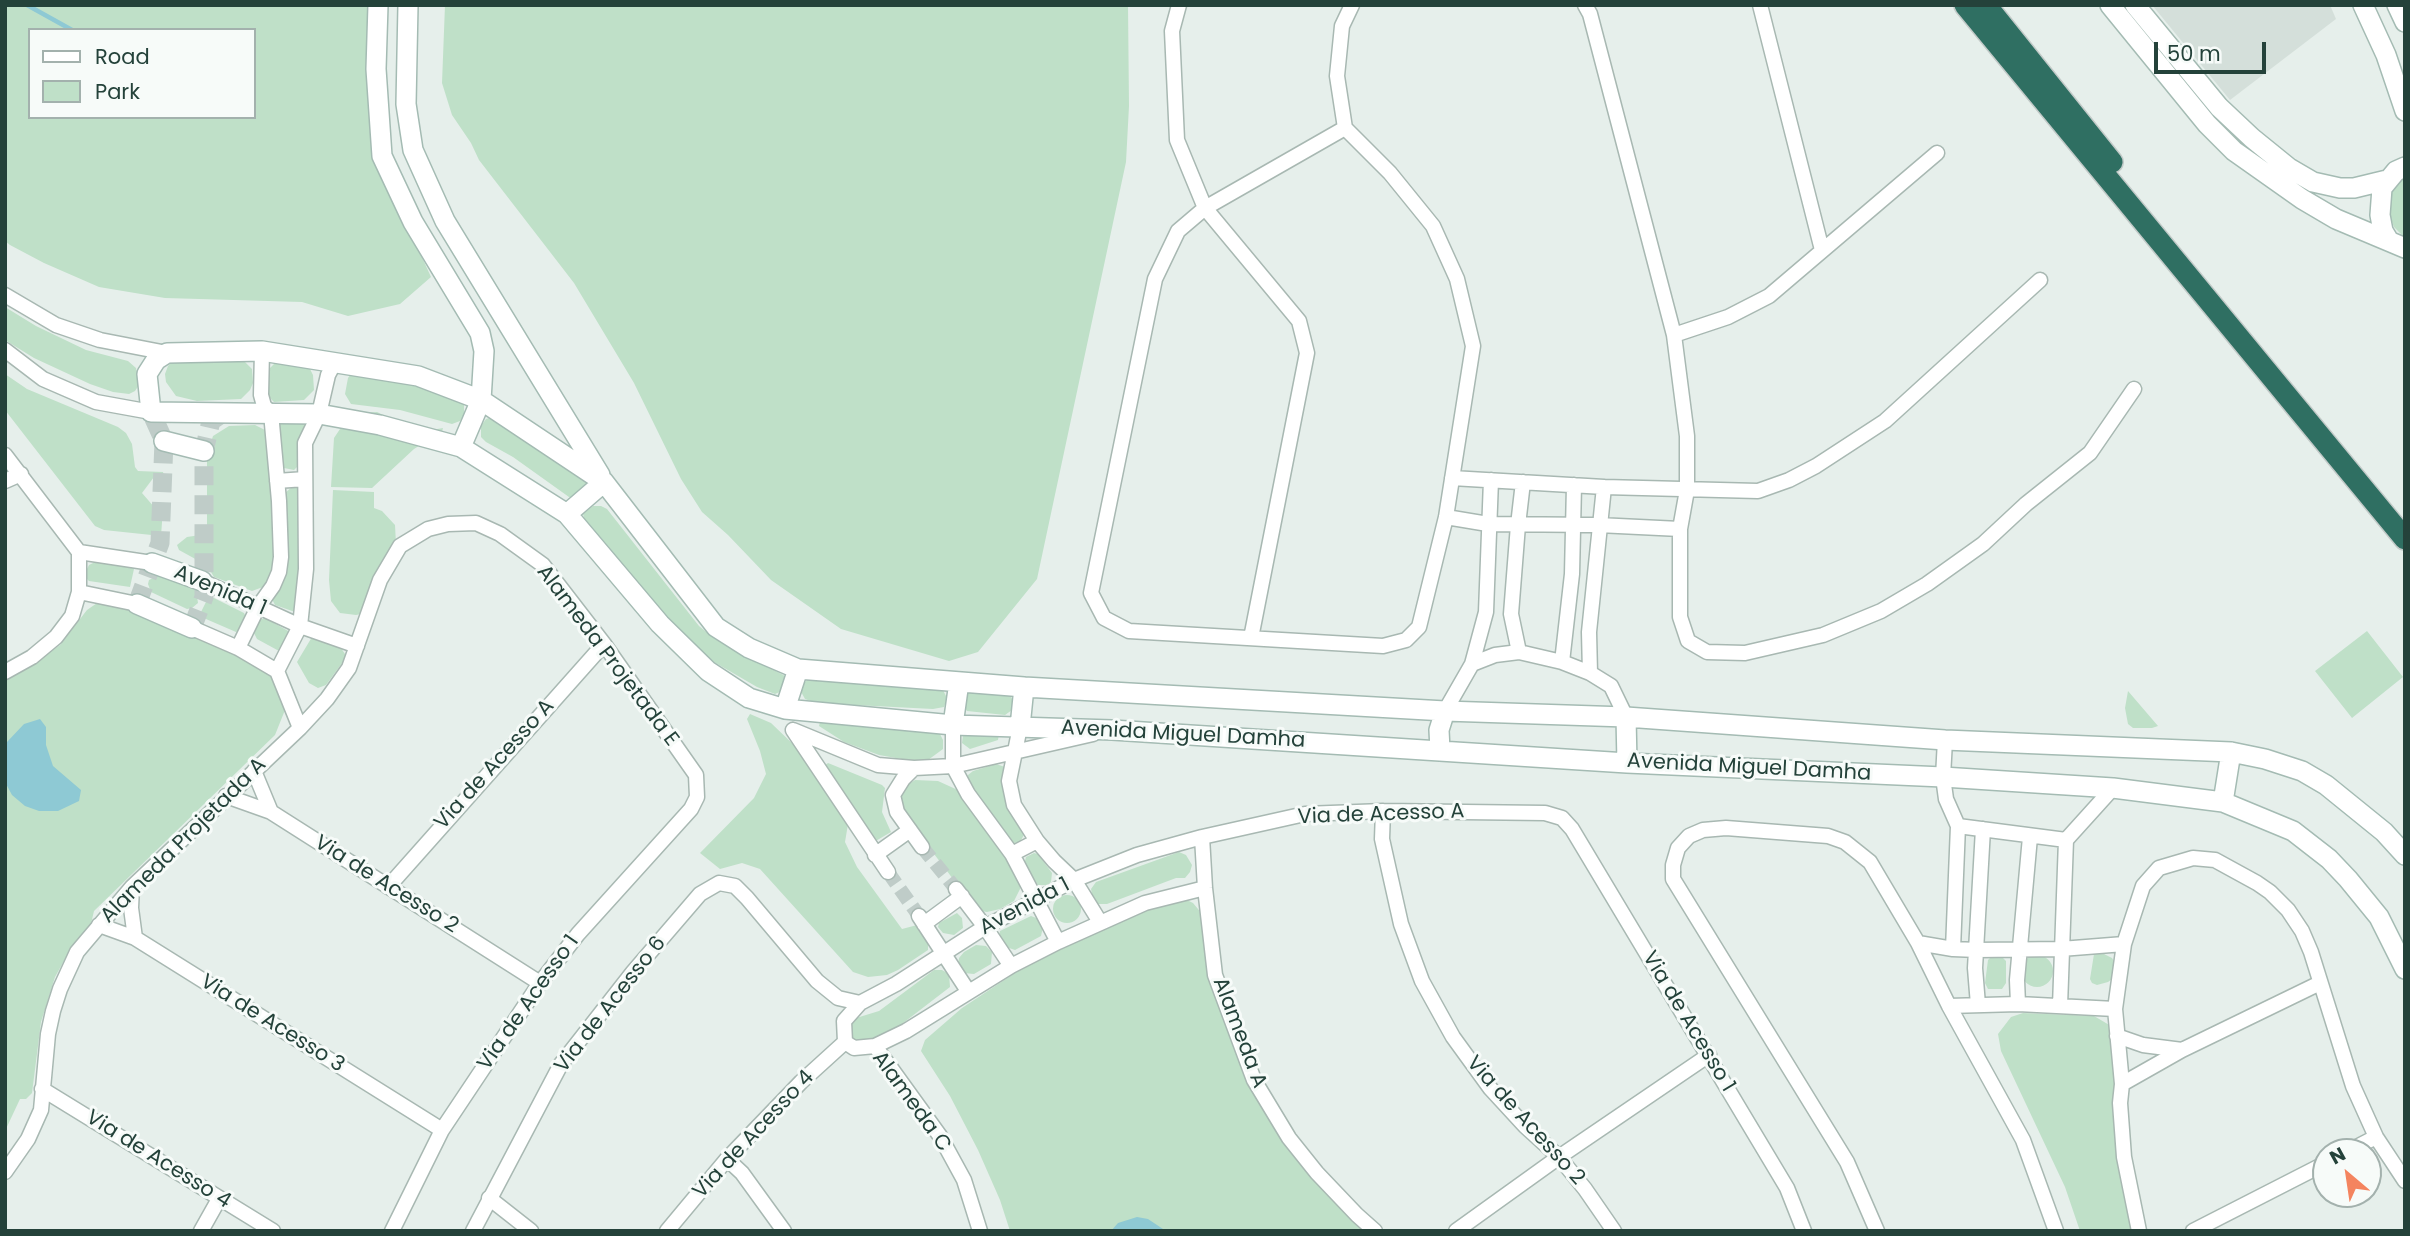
<!DOCTYPE html>
<style>
body{margin:0}
#map{position:relative;width:2410px;height:1236px;overflow:hidden;background:#e6efeb;font-family:Poppins,sans-serif}
canvas{display:block}
.frame{position:absolute;inset:0;border:7px solid #24423a;pointer-events:none}
.legend{position:absolute;left:28px;top:28px;width:228px;height:91px;box-sizing:border-box;background:#f7fbf9;border:2px solid #a3b1ad;margin:0;padding:9px 12px;list-style:none;font-size:21px;color:#24423a}
.legend li{display:flex;align-items:center;gap:14px;height:35px}
.legend b{width:35px;border:2px solid #a3b1ad}
.north{position:absolute;left:2312px;top:1138px;width:70px;height:70px;box-sizing:border-box;background:#f7fbf9;border:2px solid #a3b1ad;border-radius:50%;rotate:331deg;font-size:19px;font-weight:700;line-height:28px;text-align:center;color:#24423a}
.north::after{content:'';display:block;margin:auto;width:24px;height:32px;background:#f4845f;clip-path:polygon(50% 0,100% 100%,50% 72%,0 100%)}
.scale{position:absolute;left:2154px;top:42px;width:112px;height:32px;box-sizing:border-box;border:4px solid #24423a;border-top:0;padding-left:9px;font-size:21px;line-height:24px;white-space:nowrap;color:#24423a;-webkit-text-stroke:5px #f7fbf9;paint-order:stroke}
</style>
<div id="map">
<canvas width="2410" height="1236"></canvas>
<div class="frame"></div>
<ul class="legend">
<li><b style="height:9px;background:#fff"></b>Road</li>
<li><b style="height:19px;background:#bfe0c8"></b>Park</li>
</ul>
<div class="north">N</div>
<div class="scale">50 m</div>
</div>
<script>
const g = document.querySelector('canvas').getContext('2d');
g.lineJoin = 'round';
function paint(path, color) {
  g.fillStyle = color;
  g.fill(path, 'evenodd');
}
function toPath(rows) {
  const path = new Path2D();
  for (const r of rows) {
    if (r.length === 3) {
      path.moveTo(r[0] + r[2], r[1]);
      path.arc(r[0], r[1], r[2], 0, 2 * Math.PI);
      continue;
    }
    path.moveTo(r[0], r[1]);
    for (let i = 2; i < r.length; i += 2) path.lineTo(r[i], r[i + 1]);
  }
  return path;
}
function trace(path, color, width, dash) {
  g.strokeStyle = color;
  g.lineWidth = width;
  g.lineCap = dash ? 'butt' : 'round';
  g.setLineDash(dash || []);
  g.stroke(path);
}
function write(font, color, halo, rows, align = 'center') {
  g.font = font + ' Poppins,sans-serif';
  g.lineWidth = 6;
  g.setLineDash([]);
  g.textBaseline = 'middle';
  g.strokeStyle = halo;
  g.fillStyle = color;
  for (const [text, x, y, turn = 0] of rows) {
    g.save();
    g.translate(x, y);
    g.rotate((+turn || 0) * Math.PI / 180);
    g.textAlign = isNaN(turn) ? turn : align;
    if (halo) g.strokeText(text, 0, 0);
    g.fillText(text, 0, 0);
    g.restore();
  }
}
paint(toPath([
 [2152,5,2330,5,2336,19,2230,100]
]), '#d4dfda');
paint(toPath([
 [5,5,372,5,373,150,431,277,400,304,348,316,302,302,165,298,99,287,44,263,10,245,5,241],
 [30,30,254,30,254,117,30,117],
 [445,5,1128,5,1129,106,1126,162,1037,579,978,652,949,661,841,629,771,580,728,535,702,512,681,479,634,383,574,283,479,160,471,143,452,115,442,83],
 [2405,177,2405,238,2394,227,2389,214,2389,199,2395,185],
 [5,307,36,326,86,350,128,361,136,368,139,385,135,391,129,394,113,392,90,384,34,358,5,340],
 [242,359,252,369,253,383,250,390,241,399,197,401,176,396,166,382,165,374,168,366,174,360],
 [300,362,310,369,313,375,314,390,304,400,274,402,267,395,265,373,274,364],
 [369,370,464,401,464,414,460,421,452,424,400,410,351,404,345,394,348,378,352,372],
 [5,374,27,389,118,427,126,433,132,444,135,467,138,471,163,472,164,476,154,477,142,493,155,508,163,509,161,536,104,530,95,526,5,410],
 [377,412,396,421,432,430,443,428,440,439,425,442,414,449,372,488,331,487,334,438,342,426,363,413],
 [492,417,588,482,589,488,577,499,569,497,513,457,486,442,481,437,481,426,486,419],
 [281,420,304,423,305,427,300,464,294,470,284,468,278,456,275,430],
 [255,425,267,431,276,547,271,579,263,587,252,591,214,577,208,567,206,557,199,561,179,550,177,545,187,537,207,534,207,455,213,436,229,426],
 [292,487,300,488,303,542,295,612,275,605,272,599,284,579,285,493],
 [333,490,374,492,374,508,382,511,395,525,396,544,366,613,356,615,340,613,331,601,329,580],
 [593,506,601,506,607,509,699,626,715,639,787,677,782,691,775,694,757,687,714,662,680,634,602,539,586,524,583,514],
 [97,561,133,566,134,569,130,587,89,581,86,578,87,569,89,565],
 [161,574,196,590,198,603,192,608,187,609,151,592,148,584,149,580],
 [208,598,214,598,244,613,248,621,247,626,236,632,199,616],
 [100,601,126,604,271,669,285,702,285,710,275,735,94,911,90,928,65,959,55,977,41,1022,32,1093,26,1099,20,1099,5,1131,5,680,31,666,60,645,87,610],
 [265,618,290,632,284,650,279,651,257,639,254,633,254,627,259,620],
 [2367,631,2403,677,2352,718,2315,671],
 [312,637,339,645,345,654,345,659,326,685,318,688,309,683,297,662],
 [808,679,942,688,947,698,944,707,933,709,816,703,805,699,799,688],
 [968,691,1009,693,1013,701,1012,710,1005,715,967,711,963,705,963,697],
 [2128,691,2158,726,2152,728,2133,728,2128,724,2125,708],
 [750,714,771,723,796,747,848,824,845,842,857,867,902,929,921,924,928,938,928,950,898,970,887,975,868,977,853,972,760,869,742,863,720,869,700,853,754,798,766,774,760,751,747,719],
 [820,722,938,730,943,740,943,749,928,760,913,761,879,755,844,742,819,726],
 [999,734,998,740,970,749,962,743,963,735],
 [828,763,882,785,885,788,882,812,891,832,874,842,824,766],
 [996,764,1005,767,1026,831,1020,842,1014,843,1009,839,967,782,968,775,973,771],
 [915,780,938,781,960,791,1022,877,1020,889,1014,901,1000,909,987,912,975,910,966,901,953,879,900,809,899,795,903,788],
 [1179,852,1186,855,1192,865,1190,872,1185,878,1176,878,1107,904,1098,904,1093,899,1091,889,1096,882],
 [1034,853,1038,854,1052,873,1051,882,1047,885,1038,885,1024,865,1026,857],
 [1067,909,14],
 [1175,899,1185,899,1193,903,1203,915,1245,1071,1368,1231,1010,1231,1000,1200,978,1150,950,1096,921,1051,925,1040,962,1008,1030,963,1121,917],
 [957,913,962,918,963,928,954,935,943,933,938,927,939,923],
 [1031,916,1039,919,1043,927,1041,936,1015,950,1003,946,999,936,1000,931],
 [976,945,986,946,992,952,991,964,974,974,964,973,958,966,959,958,964,952],
 [2102,953,2112,958,2115,963,2112,979,2108,982,2097,985,2092,983,2090,979,2094,954],
 [2037,971,16],
 [1991,957,2003,958,2006,961,2006,983,2002,989,1988,989,1985,983,1988,960],
 [934,970,942,970,949,974,950,987,881,1040,853,1044,846,1025,853,1019,879,1011],
 [2023,1013,2094,1016,2111,1026,2119,1159,2132,1231,2080,1231,2065,1187,2001,1051,1998,1034,2011,1017]
]), '#bfe0c8');
paint(toPath([
 [40,719,46,727,46,745,53,766,81,790,79,801,58,811,39,811,25,806,12,795,5,782,7,742,24,724],
 [1137,1217,1148,1219,1166,1231,1111,1231,1118,1223]
]), '#8ec9d4');
trace(toPath([
 [27,5,72,30]
]), '#8ec9d4', 4.5);
trace(toPath([
 [922,847,956,889],
 [888,872,919,916]
]), '#bfccc8', 14, [14, 7]);
trace(toPath([
 [137,604,160,543,164,441,151,412],
 [192,628,204,597,204,451,211,421,223,413]
]), '#bfccc8', 19, [19, 10]);
const street = toPath([
 [1179,5,1172,31,1177,140,1205,208,1299,321,1307,353,1251,638],
 [1585,5,1590,14,1674,335,1687,436,1687,490,1680,529,1680,617,1688,641,1707,652,1745,653,1823,635,1881,611,1927,584,1983,544,2026,504,2090,453,2134,389],
 [1760,5,1822,250],
 [1345,128,1205,208,1178,231,1155,279,1091,593,1104,618,1129,631,1383,646,1406,640,1419,627,1446,517,1473,346,1457,279,1433,226,1390,173,1345,128,1337,76,1342,26,1352,5],
 [5,295,56,325,100,340,167,353],
 [1674,335,1728,317,1769,296,1937,153],
 [5,350,43,379,96,402,151,412],
 [5,455,79,552,79,592,72,616,56,637,32,657,5,672],
 [1452,478,1604,487,1758,491,1789,480,1816,466,1885,421,2040,280],
 [5,481,21,474],
 [277,481,305,479],
 [1446,517,1488,524,1598,525,1680,529],
 [79,552,152,563],
 [202,581,300,626,357,646],
 [79,592,137,604],
 [192,628,238,648,277,671,300,728],
 [238,648,258,607,273,586,279,572,281,557,279,501,271,413,264,406,261,395,262,351],
 [1519,652,1511,614,1518,525,1523,482],
 [1562,662,1572,574,1574,485],
 [1472,664,1486,612,1491,480],
 [277,671,300,626,306,569,305,443,319,414,328,375,335,362],
 [1590,673,1589,632,1604,487],
 [1445,711,1472,664,1495,655,1519,652,1562,662,1590,673,1611,686,1626,717],
 [953,725,953,766,968,794,1012,854,1058,942],
 [1020,727,1009,781,1014,805,1037,841,1054,861,1074,880,1100,922],
 [793,730,878,765,914,768,953,766,1093,734],
 [793,730,888,872],
 [1945,740,1943,777,1946,799,1958,826,2066,840,2113,788],
 [914,768,903,779,893,795,897,812,922,847],
 [254,771,271,812],
 [226,796,271,812,540,983],
 [1383,811,1382,839,1401,924,1422,981,1453,1037,1490,1088,1525,1126,1559,1157,1585,1189,1614,1231],
 [1202,837,1205,888,1215,975,1254,1080,1289,1138,1317,1173,1357,1215,1375,1231],
 [1012,854,1037,841],
 [875,855,910,830],
 [132,887,131,908,135,938],
 [388,887,604,644],
 [956,889,985,927,1011,966],
 [919,916,968,991],
 [924,924,962,896],
 [99,925,135,938,442,1130],
 [1918,943,1953,949,1977,950,2061,949,2124,944],
 [1953,949,1958,826],
 [860,1003,896,984,985,927,1074,880,1137,855,1202,837,1305,814,1383,811,1545,813,1562,818,1572,829,1787,1188,1804,1231],
 [2018,1004,2017,980,2030,837],
 [1978,1005,1975,968,1983,829],
 [1949,1006,2018,1004,2115,1009],
 [2060,1006,2066,840],
 [2117,1036,2143,1045,2182,1050],
 [875,1046,906,1031,1011,966,1058,942,1145,903,1205,888],
 [2122,1084,2182,1050,2320,983],
 [42,1089,273,1231],
 [2347,1152,2376,1137],
 [727,1159,742,1173,784,1231],
 [5,1172,28,1139,41,1110,48,1034,53,1011,60,989,77,952,132,887,300,728,327,699,349,668,380,580,400,546,428,529,448,524,476,523,500,534,543,565,604,644,696,775,697,797,691,809,578,934,540,983,442,1130,392,1231],
 [489,1198,531,1231],
 [201,1231,219,1199],
 [473,1231,561,1064,633,972,700,894,719,883,735,886,747,898,817,981,838,998,860,1003,844,1021,845,1042,854,1048,875,1046,940,1136,964,1180,980,1231],
 [667,1231,727,1159,801,1082,845,1042],
 [1456,1231,1559,1157,1709,1055],
 [1877,1231,1847,1162,1673,879,1673,865,1678,848,1689,836,1703,830,1726,828,1828,836,1845,842,1870,862,1918,943,1949,1006,2023,1140,2056,1231],
 [2139,1231,2124,1157,2120,1103,2122,1084,2115,1009,2124,944,2143,886,2159,868,2193,858,2215,860,2257,883,2270,892,2288,910,2302,931,2311,952,2353,1086,2376,1137,2405,1181],
 [2193,1231,2326,1163]
]);
const secondary = toPath([
 [378,5,376,69,382,156,413,222,480,333,484,351,481,400,461,447],
 [408,5,406,104,413,150,445,221,600,475],
 [2110,5,2207,124,2234,151,2302,199,2336,219,2405,248],
 [2135,5,2219,107,2252,138,2289,168,2313,182,2340,188,2354,188,2387,180],
 [2363,5,2386,55,2405,111],
 [2397,5,2405,22],
 [2389,241,2383,231,2380,215,2382,188,2396,171,2405,167],
 [164,441,204,451],
 [567,514,604,482],
 [152,563,202,581],
 [137,604,192,628],
 [785,709,798,669],
 [1626,717,1627,763],
 [953,725,959,682],
 [1020,727,1024,687],
 [1440,750,1439,730,1445,711],
 [2223,802,2231,752],
 [2405,855,2384,832,2326,785,2302,771,2265,759,2231,752,1945,740,1626,717,1445,711,1024,687,798,669,749,648,716,627,604,482,481,400,418,376,262,351,167,353,156,360,147,374,151,412,319,414,380,425,461,447,567,514,660,624,708,671,749,698,785,709,953,725,1112,730,1627,763,1943,777,2113,788,2223,802,2293,831,2329,859,2348,879,2379,917,2405,969]
]);
const highway = toPath([
 [1965,5,2405,539],
 [1986,5,2112,162]
]);
trace(street, '#a8b8b2', 17);
trace(secondary, '#a4bbb3', 22);
trace(highway, '#c2cac8', 24);
trace(street, '#fff', 14);
trace(secondary, '#fff', 19);
trace(highway, '#2f6f62', 21);
write('21px', '#24423a', '#f7fbf9', [
 ["Avenida 1",220,591,23],
 ["Alameda Projetada E",607,656,53],
 ["Avenida Miguel Damha",1183,735,3],
 ["Via de Acesso A",495,765,-48],
 ["Avenida Miguel Damha",1749,768,3],
 ["Via de Acesso A",1381,815,-2],
 ["Alameda Projetada A",184,841,-45],
 ["Via de Acesso 2",386,885,32],
 ["Avenida 1",1025,907,-28],
 ["Via de Acesso 1",529,1003,-55],
 ["Via de Acesso 6",611,1005,-52],
 ["Via de Acesso 1",1688,1022,59],
 ["Via de Acesso 3",272,1024,32],
 ["Alameda A",1239,1033,69],
 ["Alameda C",911,1102,54],
 ["Via de Acesso 2",1525,1121,48],
 ["Via de Acesso 4",754,1135,-47],
 ["Via de Acesso 4",158,1160,32]
]);
</script>
